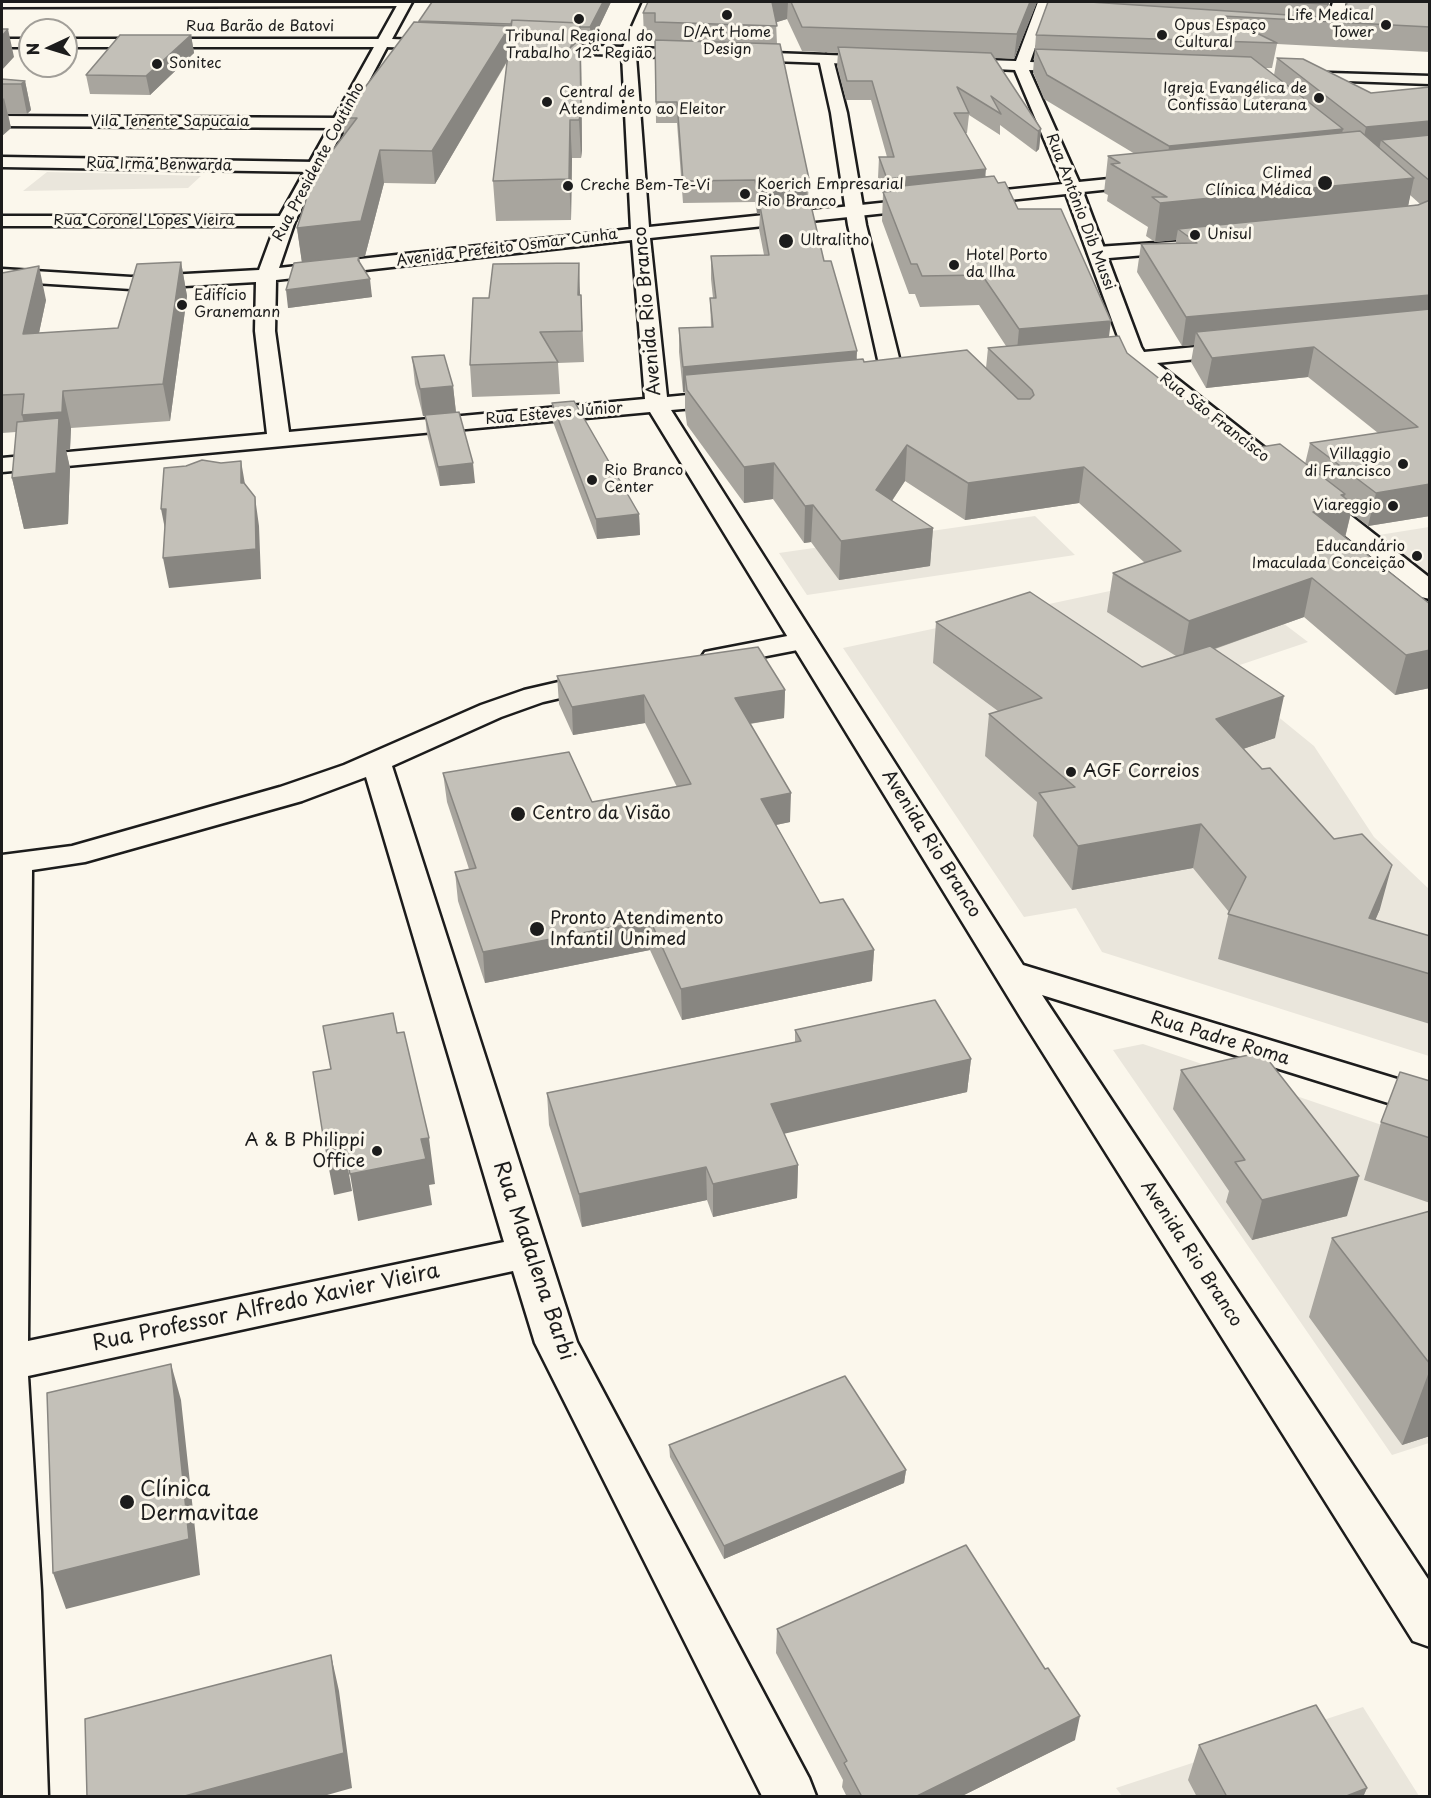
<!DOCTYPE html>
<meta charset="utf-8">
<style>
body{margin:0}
#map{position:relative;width:1431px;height:1798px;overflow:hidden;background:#fbf7ec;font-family:"Playpen Sans",sans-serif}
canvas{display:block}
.frame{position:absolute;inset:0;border:3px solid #1c1c1c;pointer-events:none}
.north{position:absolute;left:18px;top:18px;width:60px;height:60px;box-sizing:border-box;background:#fbf7ec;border:2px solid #a29f99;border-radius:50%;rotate:266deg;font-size:16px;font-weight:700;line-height:24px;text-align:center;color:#1c1c1c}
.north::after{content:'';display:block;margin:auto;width:21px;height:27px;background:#1c1c1c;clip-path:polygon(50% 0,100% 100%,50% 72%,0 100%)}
</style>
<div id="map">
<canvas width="1431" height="1798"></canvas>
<div class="frame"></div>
<div class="north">N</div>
</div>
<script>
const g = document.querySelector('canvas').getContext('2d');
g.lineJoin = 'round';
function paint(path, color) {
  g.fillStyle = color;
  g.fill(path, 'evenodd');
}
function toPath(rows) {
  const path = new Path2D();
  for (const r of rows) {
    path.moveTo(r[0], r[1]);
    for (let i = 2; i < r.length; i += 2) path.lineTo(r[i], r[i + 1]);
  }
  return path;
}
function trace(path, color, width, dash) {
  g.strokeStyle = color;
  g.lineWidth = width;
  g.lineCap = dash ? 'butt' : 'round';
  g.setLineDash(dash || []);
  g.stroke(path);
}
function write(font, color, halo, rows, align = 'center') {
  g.font = font + ' "Playpen Sans",sans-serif';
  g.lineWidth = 6;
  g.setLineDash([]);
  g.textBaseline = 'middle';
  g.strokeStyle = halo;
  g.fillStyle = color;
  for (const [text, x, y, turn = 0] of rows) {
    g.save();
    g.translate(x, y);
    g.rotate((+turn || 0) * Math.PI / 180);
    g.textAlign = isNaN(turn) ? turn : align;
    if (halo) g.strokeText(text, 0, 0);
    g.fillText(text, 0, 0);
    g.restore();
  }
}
paint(toPath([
 [47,172,133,174,201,176,188,188,23,191],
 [1035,516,1075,555,807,595,779,553],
 [1429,527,1429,576,1379,535],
 [1344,541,1250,598,1308,642,1222,671,1314,746,1374,837,1429,889,1429,1056,1102,952,1076,908,1024,917,843,648],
 [1143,1044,1429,1141,1429,1443,1392,1455,1113,1050],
 [1363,1707,1419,1796,1122,1796,1116,1788]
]), '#eae6dc');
const street = toPath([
 [2,2,412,2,405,6,2,7,2,2],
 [1333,2,1346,2,1336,39,1299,37,1297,34,1304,30,1325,31,1333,2],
 [2,39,30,39,30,47,2,47,2,39],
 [66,39,383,39,390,43,383,47,66,47,66,39],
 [826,55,833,59,847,113,866,225,905,382,902,387,894,388,886,387,883,382,848,225,831,113,819,59,826,55],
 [2,116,339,118,347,123,339,128,2,126,2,116],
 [2,157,316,162,324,167,316,172,2,167,2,157],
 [2,216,286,216,295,221,286,226,2,226,2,216],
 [1186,241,1193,243,1195,247,1193,251,1097,259,1088,253,1097,247,1186,241],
 [803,633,813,635,817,641,813,647,715,666,705,664,701,658,705,652,715,650,803,633],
 [602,672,612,674,616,680,612,686,543,702,501,717,392,766,577,1342,809,1778,816,1796,762,1796,535,1343,513,1271,28,1376,41,1591,48,1796,2,1796,2,855,72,846,280,787,344,765,481,705,524,690,602,672],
 [366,777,504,1242,28,1341,32,870,85,862,302,801,366,777]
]);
const secondary = toPath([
 [399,2,412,2,392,39,441,41,448,45,441,49,387,47,295,221,279,268,631,229,622,55,535,52,528,48,535,44,623,47,643,2,656,2,637,48,882,57,889,61,882,65,636,56,649,227,1063,184,1015,70,955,67,948,63,955,59,1016,61,1038,2,1051,2,1030,62,1077,64,1084,68,1077,72,1029,70,1079,182,1149,175,1158,180,1149,185,1083,192,1141,347,1144,352,1237,343,1244,345,1247,349,1244,353,1237,355,1157,363,1430,578,1430,599,1421,597,1134,365,1091,369,1084,367,1080,363,1084,359,1124,353,1066,194,650,238,667,397,729,391,737,393,740,398,737,403,729,405,671,410,1023,965,1430,1089,1430,1116,1042,995,1430,1582,1430,1647,1413,1641,1021,1018,650,412,2,472,2,458,267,434,255,331,256,282,131,289,2,281,2,269,131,277,259,270,277,221,399,2],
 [632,240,645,399,289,432,275,331,276,280,632,240],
 [1296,72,1430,76,1430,84,1291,79,1289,76,1296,72]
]);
trace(street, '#1c1c1c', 5);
trace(secondary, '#1c1c1c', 5);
paint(street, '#fbf7ec');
paint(secondary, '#fbf7ec');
paint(toPath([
 [611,2,591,44,581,43,582,150,581,158,572,158,571,220,496,221,493,181,507,62,435,184,384,183,365,256,359,257,360,263,372,297,288,308,302,262,297,228,344,136,342,118,419,21],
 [648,2,1037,2,1014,59,994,58,1041,129,1039,149,1036,152,1000,125,1000,135,969,115,967,133,965,133,986,177,998,183,1109,337,1127,353,1248,449,1305,464,1310,443,1378,433,1308,377,1206,388,1191,362,1194,345,1182,346,1137,272,1141,244,1176,244,1176,240,1155,242,1146,236,1148,227,1107,201,1108,195,1104,193,1108,156,1135,154,1044,99,1033,72,1036,35,1048,2,1329,2,1326,17,1335,18,1430,2,1430,52,1277,44,1272,68,1265,68,1274,75,1277,58,1371,93,1430,87,1430,516,1368,526,1351,513,1345,538,1430,604,1430,688,1395,695,1304,617,1215,649,1275,738,1243,749,1380,909,1375,920,1430,936,1430,1024,1218,959,1229,912,1193,868,1072,890,1033,836,1037,802,985,756,989,714,998,711,933,663,936,622,1142,667,1176,656,1107,612,1113,573,1145,563,1079,503,965,520,905,481,892,501,933,528,930,566,839,580,811,542,804,543,773,499,744,503,687,425,685,410,685,392,683,392,679,352,679,328,711,327,710,298,713,298,711,279,711,256,764,255,759,229,760,214,757,214,755,202,683,203,677,123,656,123,655,37,644,37,643,13],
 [787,19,802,51,838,53,837,66,846,100,871,100,887,157,879,157,878,178,883,193,882,221,909,294,915,294,920,307,979,305,1006,346,988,348,986,368,864,362,857,360,824,261,808,201,809,179,777,44,776,22],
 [1410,195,1420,204,1408,206],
 [191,35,194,53,150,95,90,94,86,75],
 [2,79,25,81,31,110,27,114,8,114,11,128,2,136],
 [181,262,187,296,170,421,71,428,70,449,66,450,70,468,68,524,24,529,12,478,16,432,2,433,2,273,46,300,39,333,118,328],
 [580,295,581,295,584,362,558,363,560,394,472,397,470,365],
 [412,357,453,386,456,412,475,483,440,486,427,434,425,416,423,416,415,384],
 [552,403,639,514,640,535,597,539,553,422],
 [557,676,785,690,784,718,750,724,790,822,776,825,820,903,874,950,872,981,682,1020,650,950,485,983,458,901,455,872,469,869,447,802,443,773,592,802,677,787,645,723,573,735,559,704],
 [795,1030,971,1059,967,1092,784,1133,798,1165,797,1198,713,1217,707,1200,582,1227,549,1125,547,1093,795,1043],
 [1181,1070,1347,1216,1252,1240,1226,1202,1229,1191,1173,1109],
 [1430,1081,1430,1203,1364,1180,1381,1122],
 [1430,1211,1430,1436,1402,1445,1309,1317,1332,1238],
 [669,1445,906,1470,904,1483,724,1559,670,1457],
 [777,1629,1045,1669,1075,1740,960,1797,847,1797,842,1787,843,1780,776,1653],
 [1199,1745,1367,1788,1363,1797,1197,1797,1188,1780]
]), '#a8a59e');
paint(toPath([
 [603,2,611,2,591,44,590,27],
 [771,2,788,2,787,19,771,24],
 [1030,2,1037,2,1014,59,1017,34],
 [1328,2,1329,2,1325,21],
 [580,23,581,57,582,150,581,158,579,120,570,48],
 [510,26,511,54,435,184,432,151],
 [8,29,14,57,2,70,2,36],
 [191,35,194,53,150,95,146,76],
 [25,81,31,110,27,114,21,84],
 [4,98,11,128,2,136,2,100],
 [570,120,572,158,571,220,569,179],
 [1430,121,1430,146,1381,140,1379,150,1361,152,1366,127],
 [1041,129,1039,149,1036,152,1038,131],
 [1343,129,1338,154,1166,172,1169,146],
 [380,150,384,183,365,256,359,257,361,273,302,263,297,228],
 [986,169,984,191,895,191,893,187,892,200,886,201,887,179],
 [1414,178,1406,216,1178,229,1176,240,1155,242,1160,203],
 [807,186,806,209,760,206,760,214,757,214,757,191],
 [181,262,187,296,170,421,163,384],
 [579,263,580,293,579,325,578,295],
 [39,266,46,300,31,370,23,334],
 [370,279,372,297,288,308,286,290],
 [1430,295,1430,323,1196,332,1194,345,1182,346,1186,317],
 [1111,321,1107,352,1016,361,1019,329],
 [1314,347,1308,377,1206,388,1212,358],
 [857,351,856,376,685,375,685,392,683,392,683,367],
 [453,386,456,413,423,416,420,389],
 [63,391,71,428,70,449,66,450,70,468,68,524,24,529,12,478,31,453,22,415],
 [907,445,905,481,874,527,876,490],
 [241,461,246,490,241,483],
 [473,463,475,483,440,486,438,467],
 [774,463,773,499,744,503,744,467],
 [1084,467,1079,503,965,520,968,483],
 [1430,484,1430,516,1368,526,1376,493],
 [1345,494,1342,506,1353,504,1344,541,1313,512,1341,495],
 [255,497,259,526,261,579,169,588,163,558],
 [813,505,811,542,804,543,805,506],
 [161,509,166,509,167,539],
 [639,514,640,535,597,539,596,519],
 [933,528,930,566,839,580,841,541],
 [1312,578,1304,617,1182,660,1189,621],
 [1430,650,1430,688,1395,695,1406,655],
 [785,690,784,718,735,726,735,698],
 [644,695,645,723,573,735,572,707],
 [1284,696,1275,738,1208,761,1216,719],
 [791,793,790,822,761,828,761,799],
 [1201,824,1193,868,1072,890,1078,846],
 [1392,865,1380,909,1361,954,1369,918],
 [650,920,650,950,485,983,483,952],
 [874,950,872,981,682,1020,681,989],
 [971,1059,967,1092,770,1137,771,1104],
 [429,1138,435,1184,429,1185,432,1205,358,1221,350,1174,421,1139],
 [344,1145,352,1191,334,1195,325,1148],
 [798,1165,797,1198,713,1217,713,1184],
 [706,1167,707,1200,582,1227,579,1194],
 [1359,1176,1347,1216,1252,1240,1262,1200],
 [171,1364,181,1400,200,1575,66,1609,53,1573],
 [1430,1369,1430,1436,1402,1445],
 [906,1470,904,1483,724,1559,724,1546],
 [331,1655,339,1691,352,1788,320,1797,181,1797],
 [1080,1716,1075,1740,960,1797,915,1797],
 [1367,1788,1363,1797,1344,1797]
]), '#888681');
const building = toPath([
 [432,2,603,2,590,27,580,27,580,23,512,20,511,24,419,21,432,2],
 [648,2,772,2,777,26,655,22,655,13,643,13,648,2],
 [791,2,1030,2,1017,34,802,27,791,2],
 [1048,2,1090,2,1335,18,1345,12,1347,2,1430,2,1430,27,1222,16,1277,43,1036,35,1048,2],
 [1281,2,1328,2,1328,4,1281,2],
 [512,20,580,23,580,29,570,48,580,39,581,113,579,120,570,120,569,179,493,181,512,20],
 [414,22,510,26,432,151,380,150,361,221,297,228,314,175,357,118,342,118,414,22],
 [2,29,8,29,2,36,2,29],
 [120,35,191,35,146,76,86,75,120,35],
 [655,40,780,44,809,179,806,179,807,186,757,191,755,180,683,181,677,102,656,102,655,40],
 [838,47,991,53,1041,129,1038,131,991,96,1001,114,957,87,969,113,954,113,986,169,887,179,879,157,894,157,872,81,847,81,838,47],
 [1035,49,1251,57,1343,129,1169,146,1047,75,1035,49],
 [1277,58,1303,59,1371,93,1430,87,1430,121,1366,127,1277,58],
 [2,79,25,81,21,84,2,84,2,79],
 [1360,131,1414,178,1160,203,1152,197,1167,197,1111,164,1120,163,1108,156,1360,131],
 [1430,135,1430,181,1381,140,1430,135],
 [994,176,998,183,1005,182,1018,209,1061,209,1111,321,1019,329,982,275,922,276,917,264,911,264,883,192,895,191,893,187,994,176],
 [1430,200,1430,295,1186,317,1141,244,1197,243,1178,229,1418,205,1430,200],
 [810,201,824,261,831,261,857,351,683,367,679,328,713,327,710,298,716,298,711,256,769,255,760,206,810,201],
 [359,256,358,260,370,279,286,290,294,263,359,256],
 [181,262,163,384,63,391,62,412,22,415,24,394,2,395,2,273,39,266,23,334,118,328,137,264,181,262],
 [579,263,578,295,581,295,582,331,540,332,558,362,470,365,473,298,489,298,493,264,579,263],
 [1430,309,1430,484,1376,493,1310,443,1418,427,1314,347,1212,358,1196,332,1430,309],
 [1119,336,1127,353,1248,449,1280,444,1345,494,1341,495,1353,504,1313,512,1430,604,1430,650,1406,655,1312,578,1189,621,1113,573,1181,551,1084,467,968,483,907,445,876,490,933,528,841,541,813,505,805,506,774,463,744,467,687,390,685,375,863,359,864,362,967,350,1018,399,1030,399,1034,395,1032,390,988,348,1119,336],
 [444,355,453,386,420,389,412,357,444,355],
 [574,401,639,514,596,519,552,403,574,401],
 [459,412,473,463,438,467,425,415,459,412],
 [59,418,56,473,12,478,17,422,59,418],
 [202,460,221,463,241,461,241,483,244,483,255,497,256,549,163,558,166,509,161,509,164,468,186,466,202,460],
 [1030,592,1142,667,1210,646,1284,696,1216,719,1262,769,1270,768,1334,839,1362,834,1392,865,1369,918,1430,936,1430,974,1228,914,1246,877,1201,824,1078,846,1039,793,1075,787,989,714,1042,698,936,622,1030,592],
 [758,647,785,690,735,698,791,793,761,799,820,903,843,899,874,950,681,989,650,920,483,952,455,872,476,868,443,773,569,752,592,802,691,784,644,695,572,707,557,676,758,647],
 [935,1000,971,1059,771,1104,798,1165,713,1184,706,1167,579,1194,547,1093,801,1041,795,1030,935,1000],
 [393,1013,397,1033,404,1032,429,1138,421,1139,426,1159,350,1174,344,1145,325,1148,313,1072,331,1069,323,1026,393,1013],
 [1262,1052,1359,1176,1262,1200,1235,1162,1245,1160,1181,1070,1262,1052],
 [1400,1072,1430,1081,1430,1138,1381,1122,1400,1072],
 [1430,1211,1430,1364,1332,1238,1430,1211],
 [171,1364,189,1539,53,1573,47,1393,171,1364],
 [845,1376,906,1470,724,1546,669,1445,845,1376],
 [966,1545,1045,1669,1048,1668,1080,1716,915,1797,862,1797,844,1763,847,1761,777,1629,966,1545],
 [331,1655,344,1753,181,1797,87,1797,85,1719,331,1655],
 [1316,1705,1367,1788,1344,1797,1227,1797,1199,1745,1316,1705]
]);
paint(building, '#c3c0b8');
trace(building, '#888681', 1.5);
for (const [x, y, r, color] of [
 [727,15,6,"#1c1c1c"],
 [579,19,6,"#1c1c1c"],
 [1386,25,6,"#1c1c1c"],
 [1162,35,6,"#1c1c1c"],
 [157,64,6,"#1c1c1c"],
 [1319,98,6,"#1c1c1c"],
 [547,102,6,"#1c1c1c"],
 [1325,183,8,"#1c1c1c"],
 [568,186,6,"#1c1c1c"],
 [745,194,6,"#1c1c1c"],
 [1195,235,6,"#1c1c1c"],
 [786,241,8,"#1c1c1c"],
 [954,265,6,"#1c1c1c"],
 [182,305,6,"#1c1c1c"],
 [1403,464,6,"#1c1c1c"],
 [592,480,6,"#1c1c1c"],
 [1393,506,6,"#1c1c1c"],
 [1417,556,6,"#1c1c1c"],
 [1071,772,6,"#1c1c1c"],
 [518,814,8,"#1c1c1c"],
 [537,929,8,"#1c1c1c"],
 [377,1151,6,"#1c1c1c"],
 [127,1502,8,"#1c1c1c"]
]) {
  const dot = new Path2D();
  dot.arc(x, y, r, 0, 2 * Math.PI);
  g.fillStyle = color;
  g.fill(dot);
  trace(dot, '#fbf7ec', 2);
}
write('15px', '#1c1c1c', '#fbf7ec', [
 ["Life Medical",1374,16,"right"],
 ["Tower",1374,33,"right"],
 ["Opus Espaço",1174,26],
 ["Cultural",1174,43],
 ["D/Art Home",727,33,"center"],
 ["Design",727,50,"center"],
 ["Tribunal Regional do",579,37,"center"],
 ["Trabalho 12ª Região",579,54,"center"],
 ["Sonitec",169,64],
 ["Igreja Evangélica de",1307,89,"right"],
 ["Confissão Luterana",1307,106,"right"],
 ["Central de",559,93],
 ["Atendimento ao Eleitor",559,110],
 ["Climed",1312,174,"right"],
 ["Clínica Médica",1312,191,"right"],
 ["Koerich Empresarial",757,185],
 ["Rio Branco",757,202],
 ["Creche Bem-Te-Vi",580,186],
 ["Unisul",1207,235],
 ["Ultralitho",800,241],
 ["Hotel Porto",966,256],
 ["da Ilha",966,273],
 ["Edifício",194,296],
 ["Granemann",194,313],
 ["Villaggio",1391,455,"right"],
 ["di Francisco",1391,472,"right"],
 ["Rio Branco",604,471],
 ["Center",604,488],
 ["Viareggio",1381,506,"right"],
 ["Educandário",1405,547,"right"],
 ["Imaculada Conceição",1405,564,"right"]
], 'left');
write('15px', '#1c1c1c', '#fbf7ec', [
 ["Rua Barão de Batovi",260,27],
 ["Vila Tenente Sapucaia",170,122],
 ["Rua Presidente Coutinho",319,162,-62],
 ["Rua Irmã Benwarda",159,165,1],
 ["Rua Antônio Dib Mussi",1080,212,69],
 ["Rua Coronel Lopes Vieira",144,221],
 ["Avenida Prefeito Osmar Cunha",507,248,-7],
 ["Rua Esteves Júnior",554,414,-5],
 ["Rua São Francisco",1214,418,38]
]);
write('18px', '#1c1c1c', '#fbf7ec', [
 ["Avenida Rio Branco",648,311,-95],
 ["Avenida Rio Branco",931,844,58],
 ["Rua Padre Roma",1220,1039,17],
 ["Avenida Rio Branco",1191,1254,57]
]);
write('18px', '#1c1c1c', '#fbf7ec', [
 ["AGF Correios",1083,772],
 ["Centro da Visão",532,814],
 ["Pronto Atendimento",550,919],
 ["Infantil Unimed",550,940],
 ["A & B Philippi",365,1141,"right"],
 ["Office",365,1162,"right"]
], 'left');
write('21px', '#1c1c1c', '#fbf7ec', [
 ["Rua Madalena Barbi",533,1261,71],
 ["Rua Professor Alfredo Xavier Vieira",266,1308,-12]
]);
write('21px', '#1c1c1c', '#fbf7ec', [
 ["Clínica",140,1490],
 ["Dermavitae",140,1514]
], 'left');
</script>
